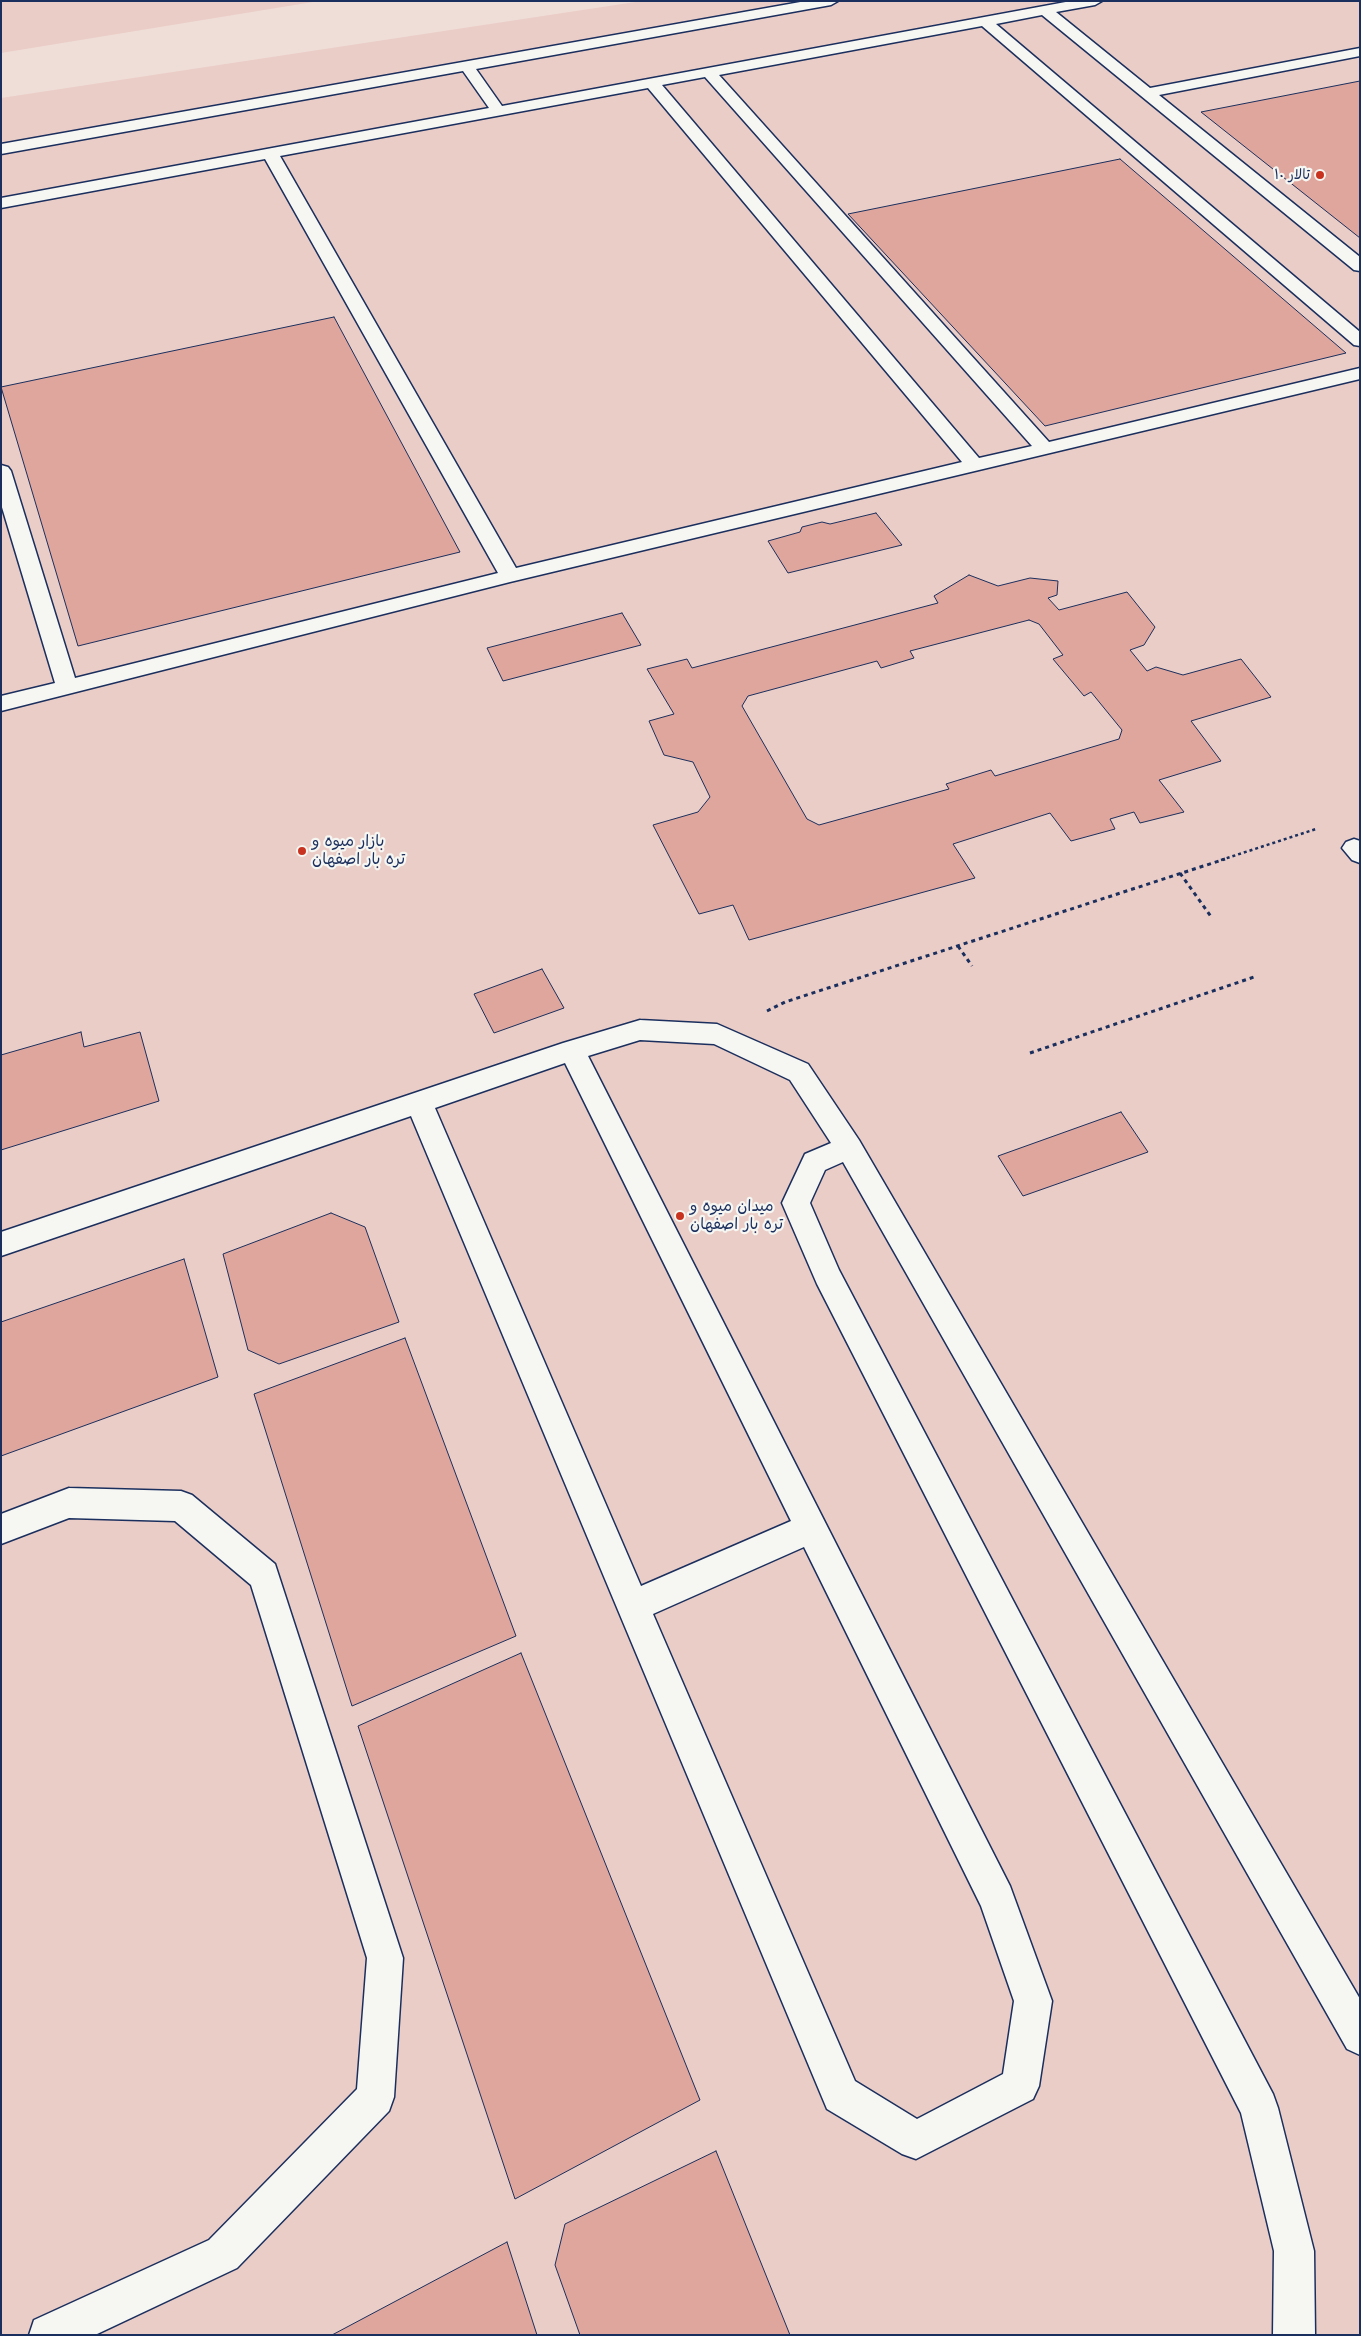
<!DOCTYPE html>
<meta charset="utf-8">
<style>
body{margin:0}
#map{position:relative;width:1361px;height:2336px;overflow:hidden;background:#efded8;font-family:"Playpen Sans",sans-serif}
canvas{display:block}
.frame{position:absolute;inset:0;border:2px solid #1b2f5e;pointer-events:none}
</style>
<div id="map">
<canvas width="1361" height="2336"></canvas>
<div class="frame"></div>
</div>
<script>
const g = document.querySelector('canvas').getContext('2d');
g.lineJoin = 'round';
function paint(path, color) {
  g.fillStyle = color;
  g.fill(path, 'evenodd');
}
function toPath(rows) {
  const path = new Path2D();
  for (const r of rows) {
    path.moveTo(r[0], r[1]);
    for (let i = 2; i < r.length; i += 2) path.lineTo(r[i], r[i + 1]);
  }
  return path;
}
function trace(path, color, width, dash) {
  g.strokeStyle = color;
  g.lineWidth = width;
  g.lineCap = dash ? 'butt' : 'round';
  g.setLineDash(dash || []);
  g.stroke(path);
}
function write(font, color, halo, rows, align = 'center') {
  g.font = font + ' "Playpen Sans","Playpen Sans Arabic",sans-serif';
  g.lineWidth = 4.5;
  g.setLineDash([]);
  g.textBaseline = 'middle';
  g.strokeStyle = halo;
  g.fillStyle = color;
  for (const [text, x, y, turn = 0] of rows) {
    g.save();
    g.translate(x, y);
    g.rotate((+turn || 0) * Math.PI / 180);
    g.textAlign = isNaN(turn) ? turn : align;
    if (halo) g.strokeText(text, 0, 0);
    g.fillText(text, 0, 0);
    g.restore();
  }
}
paint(toPath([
 [1,1,319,1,1,53],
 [642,1,1360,1,1360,2335,1,2335,1,98]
]), '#eacdc6');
const building = toPath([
 [1360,81,1360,238,1201,112,1360,81],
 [1120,159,1346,353,1045,426,848,214,1120,159],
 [334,317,460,552,78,646,1,387,334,317],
 [876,513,902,545,788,573,768,541,800,532,802,527,822,522,830,524,876,513],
 [969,575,998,586,1030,578,1058,581,1057,595,1048,598,1059,610,1127,592,1155,627,1144,645,1130,650,1147,671,1156,667,1183,675,1241,659,1271,697,1191,721,1221,761,1159,780,1184,812,1140,823,1134,812,1110,819,1115,829,1071,841,1050,813,953,844,975,878,749,940,733,905,699,914,653,825,698,812,710,797,693,762,664,755,649,721,674,714,647,669,687,659,692,668,938,603,934,596,969,575],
 [1029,620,1039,624,1063,655,1053,659,1084,696,1091,692,1122,730,1119,739,995,776,991,770,946,784,949,789,819,825,807,819,742,706,748,696,877,661,881,668,914,658,910,651,1029,620],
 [622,613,641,645,503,681,487,648,622,613],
 [542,969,564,1008,494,1033,474,994,542,969],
 [81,1032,84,1047,140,1032,159,1101,1,1150,1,1055,81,1032],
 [1121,1112,1148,1152,1023,1196,998,1156,1121,1112],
 [331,1213,365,1227,399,1322,279,1364,248,1350,223,1254,331,1213],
 [184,1259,218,1377,1,1456,1,1322,184,1259],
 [405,1338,516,1636,352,1706,254,1394,405,1338],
 [521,1653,700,2100,515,2199,358,1726,521,1653],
 [716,2151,790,2335,580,2335,555,2265,565,2224,716,2151],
 [507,2242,537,2335,332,2335,507,2242]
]);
paint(building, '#dfa69d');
trace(building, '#1b2f5e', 1);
const service = toPath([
 [806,1,838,1,831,5,476,69,502,106,1071,1,1102,1,1095,5,1056,12,1150,88,1360,48,1360,56,1159,95,1360,257,1360,271,1354,270,1042,15,996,24,1360,332,1360,346,1354,345,982,26,719,75,1049,442,1360,368,1360,379,510,582,1,711,1,696,55,683,1,504,1,465,8,467,11,471,75,678,498,573,265,159,1,208,1,198,489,108,463,71,1,154,1,144,806,1],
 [705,77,1032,446,979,458,662,85,705,77],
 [648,88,962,462,516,568,280,156,648,88],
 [1354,839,1360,841,1360,863,1352,860,1342,848,1346,842,1354,839],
 [640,1020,717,1024,808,1064,859,1140,1360,1999,1360,2055,1347,2049,843,1162,825,1170,810,1203,839,1270,1273,2094,1278,2108,1314,2251,1315,2335,1273,2335,1274,2251,1241,2113,817,1284,782,1203,805,1154,831,1143,790,1080,714,1044,640,1040,588,1056,1010,1886,1052,2001,1039,2086,1033,2099,916,2159,902,2154,827,2109,411,1116,1,1256,1,1232,563,1043,640,1020],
 [565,1063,791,1521,641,1586,435,1108,565,1063],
 [804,1547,981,1906,1014,2001,1003,2074,917,2119,855,2081,653,1614,804,1547],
 [69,1488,181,1491,192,1495,275,1564,403,1958,394,2097,389,2111,237,2268,95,2335,29,2335,34,2320,209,2240,357,2089,367,1958,251,1585,175,1521,69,1518,1,1544,1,1514,69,1488]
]);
trace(service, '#1b2f5e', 3);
trace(toPath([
 [1221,860,1316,829]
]), '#1b2f5e', 2.5, [3, 3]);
trace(toPath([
 [1180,873,1212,918],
 [958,946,972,966],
 [767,1011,785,1002,1225,859],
 [1030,1053,1257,976]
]), '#1b2f5e', 3, [4, 4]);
paint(service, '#f6f6f2');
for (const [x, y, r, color] of [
 [1320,175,5,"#c8321e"],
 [302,851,5,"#c8321e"],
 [680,1216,5,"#c8321e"]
]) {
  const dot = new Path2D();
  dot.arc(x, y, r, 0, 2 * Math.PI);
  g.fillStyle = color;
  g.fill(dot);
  trace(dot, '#f6f6f2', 2);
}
write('14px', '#1b2f5e', '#f6f6f2', [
 ["تالار ۱۰",1310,175]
], 'right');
write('16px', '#1b2f5e', '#f6f6f2', [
 ["بازار میوه و",312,842],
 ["تره بار اصفهان",312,860],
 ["میدان میوه و",690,1207],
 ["تره بار اصفهان",690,1225]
], 'left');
</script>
